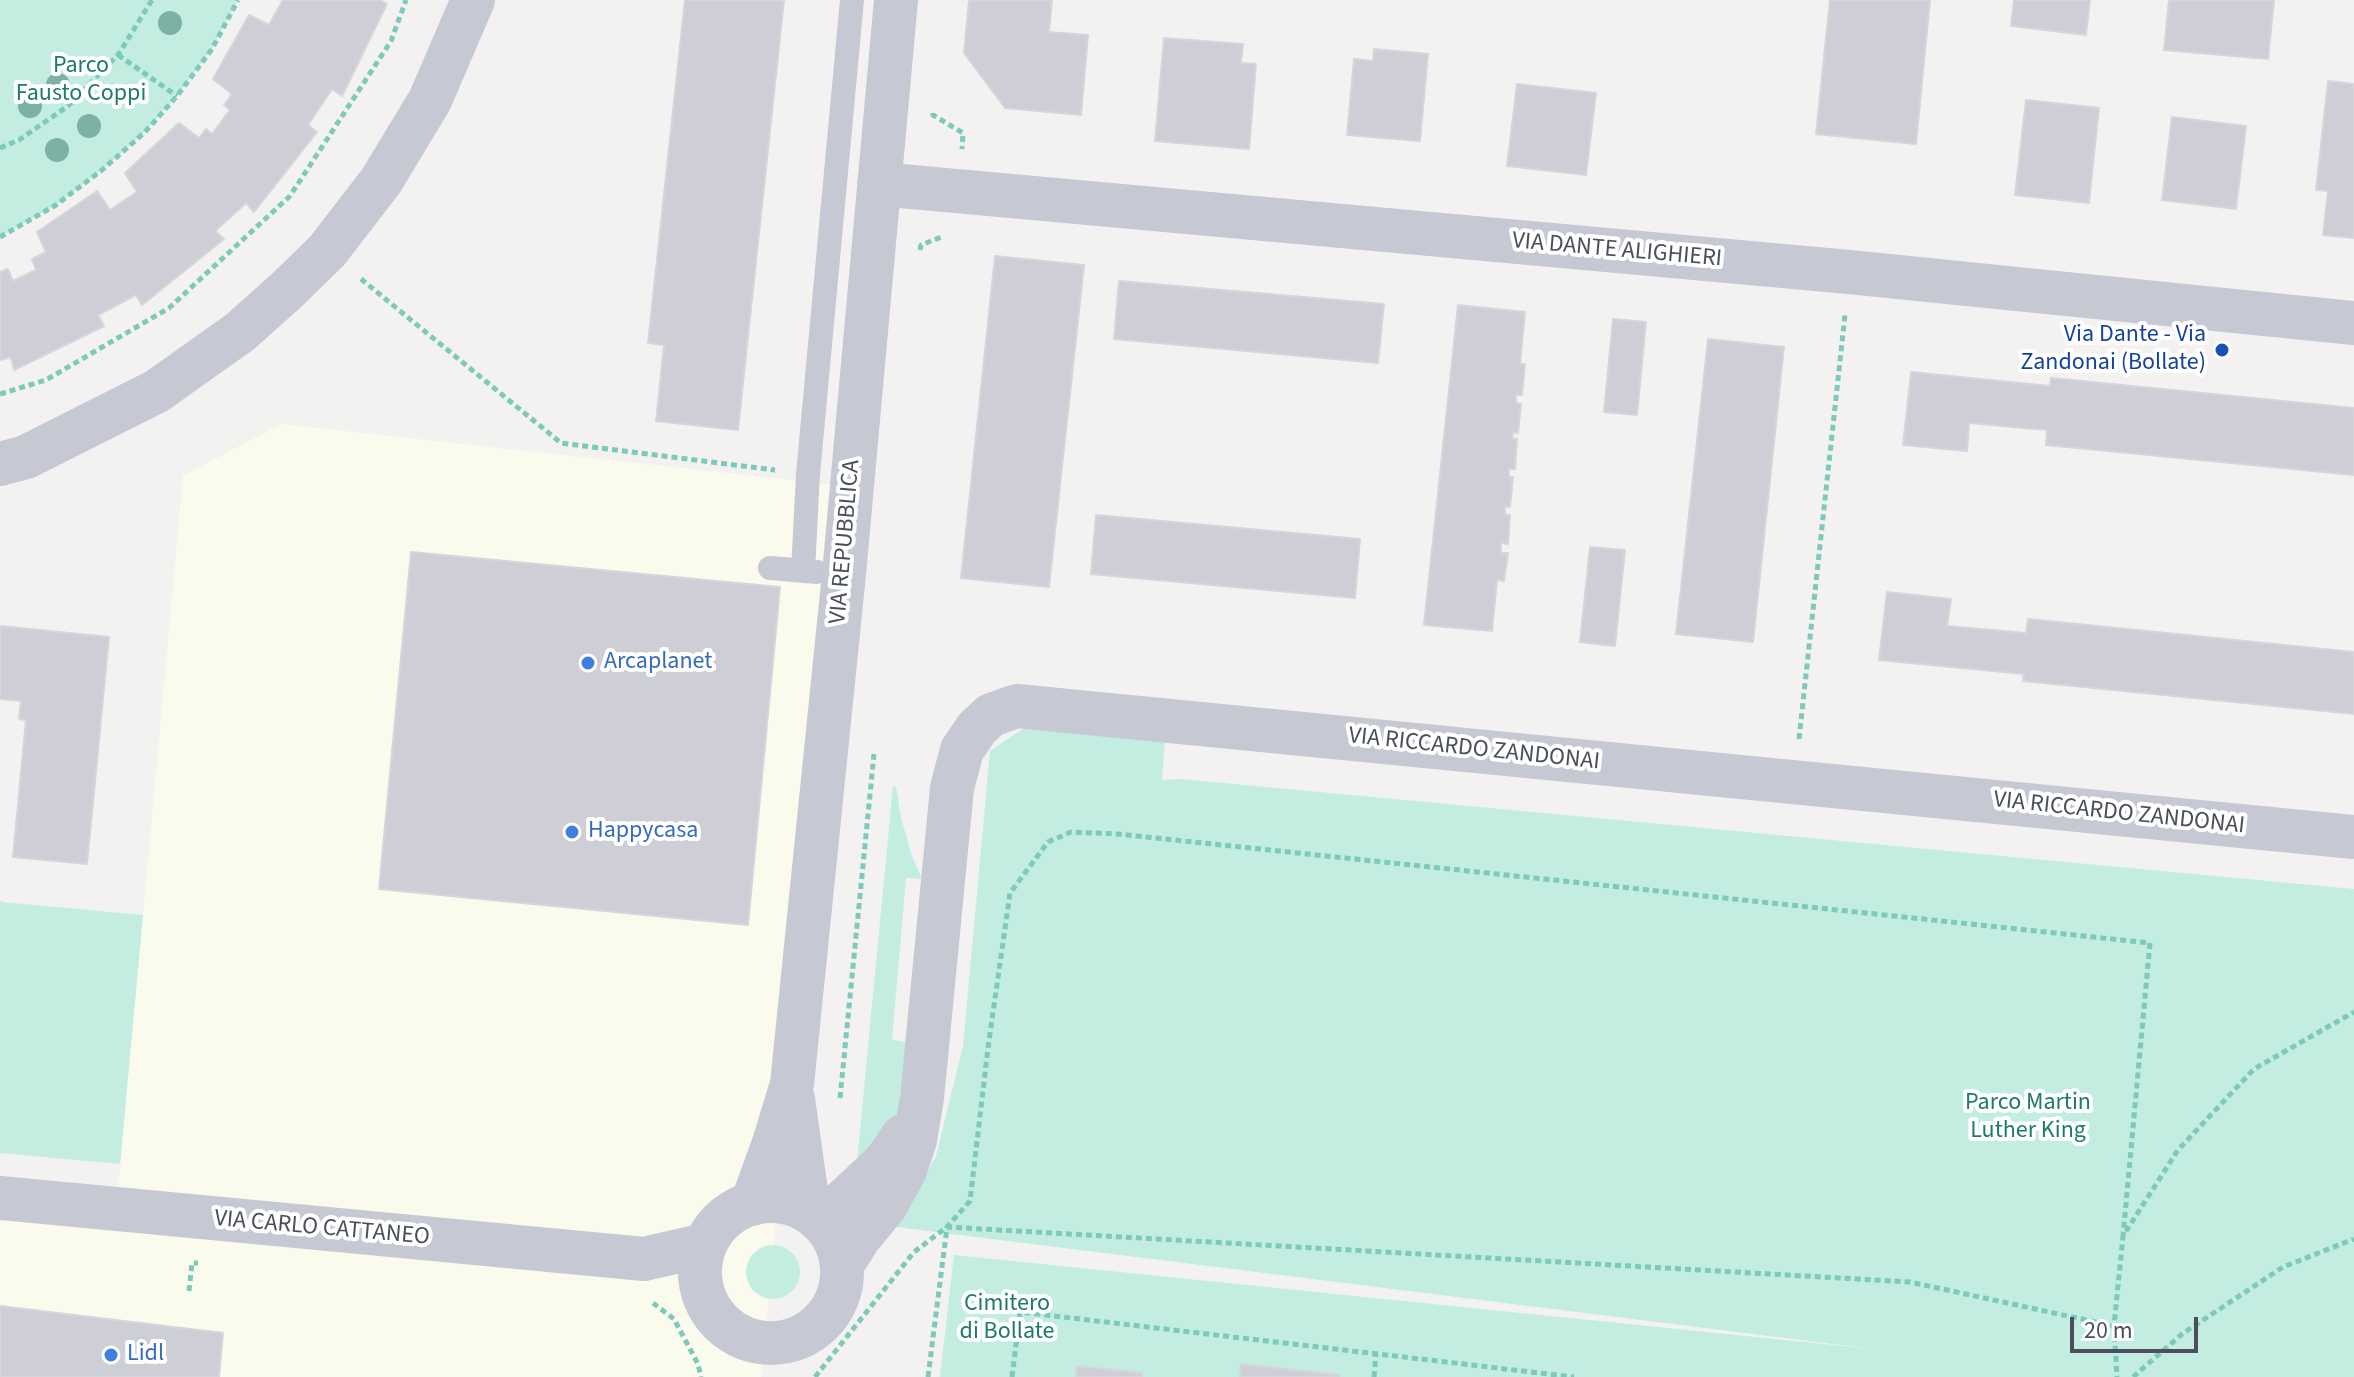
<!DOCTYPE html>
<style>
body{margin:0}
#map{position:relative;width:2354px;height:1377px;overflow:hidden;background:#f3f2f1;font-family:"Source Sans 3",sans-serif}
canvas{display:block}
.scale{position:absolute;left:2070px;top:1317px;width:128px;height:36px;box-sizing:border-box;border:4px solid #4a4e5d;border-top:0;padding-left:10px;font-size:24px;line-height:28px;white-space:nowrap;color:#4a4e5d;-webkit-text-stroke:6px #fff;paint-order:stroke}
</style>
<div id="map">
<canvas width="2354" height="1377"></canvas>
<div class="scale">20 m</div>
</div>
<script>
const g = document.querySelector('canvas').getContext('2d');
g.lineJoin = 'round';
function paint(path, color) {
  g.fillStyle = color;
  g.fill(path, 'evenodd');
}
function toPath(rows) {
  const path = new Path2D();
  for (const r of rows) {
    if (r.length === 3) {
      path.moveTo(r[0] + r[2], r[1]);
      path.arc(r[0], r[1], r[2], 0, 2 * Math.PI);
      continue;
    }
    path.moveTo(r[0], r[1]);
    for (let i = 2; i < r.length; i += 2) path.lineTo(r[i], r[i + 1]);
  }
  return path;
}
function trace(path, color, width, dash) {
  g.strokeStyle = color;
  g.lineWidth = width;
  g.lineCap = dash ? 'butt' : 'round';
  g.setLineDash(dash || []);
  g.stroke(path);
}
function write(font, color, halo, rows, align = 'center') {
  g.font = font + ' "Source Sans 3",sans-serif';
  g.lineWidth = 8;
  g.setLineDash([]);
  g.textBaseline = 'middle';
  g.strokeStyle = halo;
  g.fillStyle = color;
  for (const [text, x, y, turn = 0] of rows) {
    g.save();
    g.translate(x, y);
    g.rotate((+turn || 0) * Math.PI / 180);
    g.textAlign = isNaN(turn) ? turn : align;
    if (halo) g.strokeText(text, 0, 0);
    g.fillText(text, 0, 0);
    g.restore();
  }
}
paint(toPath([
 [281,424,845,486,761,1377,0,1377,0,1190,117,1201,183,476]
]), '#fbfbed');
paint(toPath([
 [0,0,238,0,212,49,177,96,145,132,102,170,56,205,0,237],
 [1030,724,1165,739,1162,780,1181,779,2354,889,2354,1377,940,1377,954,1255,1873,1349,896,1227,936,1156,963,1046,990,751],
 [893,786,896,786,901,818,912,856,922,879,906,878,892,1040,906,1042,898,1114,892,1128,857,1162],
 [0,900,2,902,143,915,120,1164,0,1153],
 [773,1272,27]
]), '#c3ede0');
const building = toPath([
 [283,0,380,0,387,4,342,96,332,89,308,125,317,132,254,212,246,203,215,231,224,239,142,305,136,295,98,315,104,326,14,370,11,357,0,360,0,272,8,269,13,281,36,270,32,259,46,252,37,232,97,191,110,210,137,192,125,173,179,123,199,138,206,129,212,134,230,110,224,105,232,94,213,79,249,15,269,25,283,0],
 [685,0,784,0,738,430,656,421,664,345,648,343,685,0],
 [969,0,1052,0,1049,32,1088,35,1081,115,1005,108,964,53,969,0],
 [1830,0,1930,0,1916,144,1816,134,1830,0],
 [2014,0,2090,0,2086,35,2011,26,2014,0],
 [2169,0,2274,0,2268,59,2164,50,2169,0],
 [1164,38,1243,44,1241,63,1256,64,1249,149,1155,141,1164,38],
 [1374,49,1428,54,1420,141,1347,135,1354,59,1373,61,1374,49],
 [2328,81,2354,84,2354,238,2323,235,2328,191,2316,190,2328,81],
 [1517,84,1596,93,1586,175,1507,166,1517,84],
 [2026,100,2099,108,2089,203,2015,195,2026,100],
 [2172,117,2246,126,2236,209,2162,200,2172,117],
 [995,256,1084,265,1049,587,961,578,995,256],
 [1119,281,1384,304,1378,363,1114,339,1119,281],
 [1458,305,1525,312,1520,364,1525,364,1522,395,1516,395,1516,403,1521,404,1518,433,1513,432,1512,439,1517,439,1515,469,1509,469,1509,477,1513,477,1510,507,1505,506,1505,515,1510,515,1508,544,1501,543,1501,553,1508,553,1504,581,1497,580,1492,631,1424,625,1458,305],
 [1613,319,1646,322,1637,415,1604,412,1613,319],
 [1708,339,1784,347,1753,642,1676,634,1708,339],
 [1911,372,2050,386,2051,378,2354,408,2354,475,2046,445,2047,430,1969,423,1967,451,1903,445,1911,372],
 [1096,515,1360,539,1355,598,1091,574,1096,515],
 [1590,547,1625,550,1615,646,1580,642,1590,547],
 [411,552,780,587,748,925,379,889,411,552],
 [1887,592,1951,599,1947,626,2026,633,2028,619,2354,652,2354,714,2023,681,2024,674,1879,660,1887,592],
 [0,626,109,637,87,864,13,857,26,720,19,719,21,701,0,699,0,626],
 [0,1306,223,1333,219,1377,0,1377,0,1306],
 [1241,1364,1339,1375,1339,1377,1240,1377,1241,1364],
 [1077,1366,1142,1373,1142,1377,1076,1377,1077,1366]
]);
paint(building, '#cecfd6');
trace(building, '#d5d5dc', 2);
trace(toPath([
 [118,55,177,96],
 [933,113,933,115,963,133,962,149],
 [0,148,19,140,68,106,118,55,152,0],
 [0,237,56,205,102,170,145,132,177,96,212,49,238,0],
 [920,250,921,245,944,236],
 [361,279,561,443,775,470],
 [0,394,46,380,169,308,290,196,391,41,406,0],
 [1799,739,1845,315],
 [840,1098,874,754],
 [189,1291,192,1263,198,1263],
 [653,1303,674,1319,698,1364,701,1377],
 [2114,1326,2117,1377],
 [815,1377,914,1252,947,1227,1910,1282,2114,1326,2123,1236,2178,1150,2254,1069,2354,1012],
 [928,1377,947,1227,970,1201,988,1048,1010,893,1048,842,1071,832,1118,834,2150,943,2123,1236],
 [1012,1377,1020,1312,1574,1377],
 [1374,1377,1376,1354],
 [2133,1377,2182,1334,2283,1267,2354,1239]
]), '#7dc9ba', 5, [6, 4]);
trace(toPath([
 [770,568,817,572],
 [803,571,808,474,852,0]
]), '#c6c9d4', 24);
trace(toPath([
 [879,184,1849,272,2354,323],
 [0,464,26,457,157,391,240,332,287,290,327,251,381,181,430,100,473,0],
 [793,1099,809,1212],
 [0,1198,644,1259,705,1245],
 [771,1272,71],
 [752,1204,774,1143,792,1084,844,574,896,0],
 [822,1221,885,1162,903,1136],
 [842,1265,859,1238,886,1205,905,1170,915,1140,922,1098,952,788,962,750,977,728,991,715,1017,706,2354,837]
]), '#c6c9d4', 44);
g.fillStyle = '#7eb1a6';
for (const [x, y] of [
 [170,23],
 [58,85],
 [30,106],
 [89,126],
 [57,150]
]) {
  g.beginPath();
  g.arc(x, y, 12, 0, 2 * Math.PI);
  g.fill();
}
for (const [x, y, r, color] of [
 [2222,350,8,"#1a4fb4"],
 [588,663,8,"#3f7fe0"],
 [572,832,8,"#3f7fe0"],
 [111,1355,8,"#3f7fe0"]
]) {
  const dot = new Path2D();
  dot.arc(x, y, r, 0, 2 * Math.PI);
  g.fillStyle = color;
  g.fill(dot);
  trace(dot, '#fff', 3);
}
write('24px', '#1e7b68', '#fff', [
 ["Parco",81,67],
 ["Fausto Coppi",81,95],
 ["Parco Martin",2028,1104],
 ["Luther King",2028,1132],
 ["Cimitero",1007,1305],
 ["di Bollate",1007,1333]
]);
write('24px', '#4a4e5d', '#fff', [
 ["VIA DANTE ALIGHIERI",1617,251,5],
 ["VIA REPUBBLICA",846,542,-85],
 ["VIA RICCARDO ZANDONAI",1474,750,6],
 ["VIA RICCARDO ZANDONAI",2119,814,6],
 ["VIA CARLO CATTANEO",322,1229,5]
]);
write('24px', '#164399', '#fff', [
 ["Via Dante - Via",2206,336],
 ["Zandonai (Bollate)",2206,364]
], 'right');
write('24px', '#366cbe', '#fff', [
 ["Arcaplanet",604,663],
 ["Happycasa",588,832],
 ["Lidl",127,1355]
], 'left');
</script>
